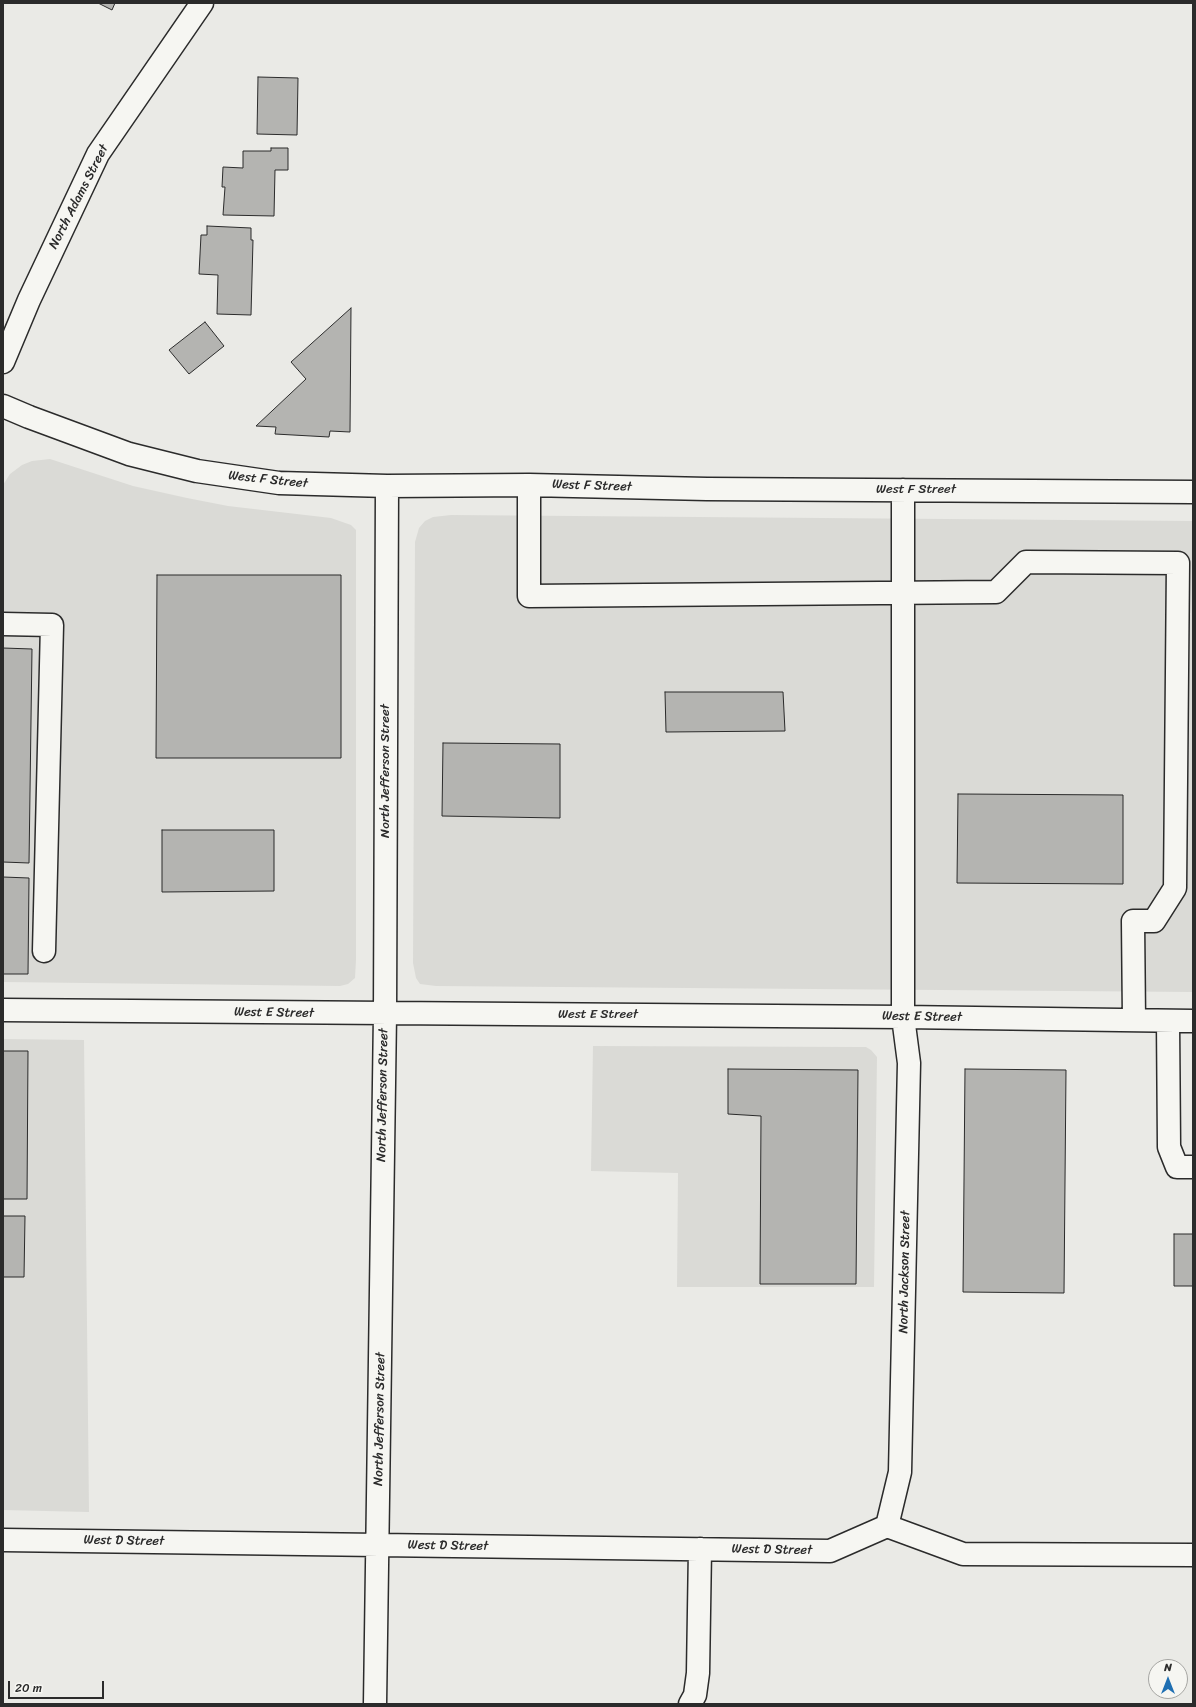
<!DOCTYPE html>
<style>
body{margin:0}
#map{position:relative;width:1196px;height:1707px;overflow:hidden;background:#eaeae6;font-family:Sriracha,sans-serif}
canvas{display:block}
.frame{position:absolute;inset:0;border:4px solid #2b2b2b;pointer-events:none}
.north{position:absolute;left:1148px;top:1659px;width:40px;height:40px;box-sizing:border-box;background:#f6f6f2;border:1px solid #a5a5a2;border-radius:50%;rotate:0deg;font-size:11px;font-weight:700;line-height:16px;text-align:center;color:#2b2b2b}
.north::after{content:'';display:block;margin:auto;width:14px;height:18px;background:#1f6fb2;clip-path:polygon(50% 0,100% 100%,50% 72%,0 100%)}
.scale{position:absolute;left:8px;top:1681px;width:96px;height:18px;box-sizing:border-box;border:2px solid #2b2b2b;border-top:0;padding-left:5px;font-size:12px;line-height:14px;white-space:nowrap;color:#2b2b2b;-webkit-text-stroke:3px #f6f6f2;paint-order:stroke}
</style>
<div id="map">
<canvas width="1196" height="1707"></canvas>
<div class="frame"></div>
<div class="north">N</div>
<div class="scale">20 m</div>
</div>
<script>
const g = document.querySelector('canvas').getContext('2d');
g.lineJoin = 'round';
function paint(path, color) {
  g.fillStyle = color;
  g.fill(path, 'evenodd');
}
function toPath(rows) {
  const path = new Path2D();
  for (const r of rows) {
    path.moveTo(r[0], r[1]);
    for (let i = 2; i < r.length; i += 2) path.lineTo(r[i], r[i + 1]);
  }
  return path;
}
function trace(path, color, width, dash) {
  g.strokeStyle = color;
  g.lineWidth = width;
  g.lineCap = dash ? 'butt' : 'round';
  g.setLineDash(dash || []);
  g.stroke(path);
}
function write(font, color, halo, rows, align = 'center') {
  g.font = font + ' Sriracha,sans-serif';
  g.lineWidth = 3;
  g.setLineDash([]);
  g.textBaseline = 'middle';
  g.strokeStyle = halo;
  g.fillStyle = color;
  for (const [text, x, y, turn = 0] of rows) {
    g.save();
    g.translate(x, y);
    g.rotate((+turn || 0) * Math.PI / 180);
    g.textAlign = isNaN(turn) ? turn : align;
    if (halo) g.strokeText(text, 0, 0);
    g.fillText(text, 0, 0);
    g.restore();
  }
}
paint(toPath([
 [50,459,133,486,187,498,228,506,331,518,351,525,356,530,356,960,355,978,348,984,340,986,3,982,3,485,10,474,22,465,32,461],
 [451,515,1193,521,1193,992,436,986,420,984,416,978,413,963,415,542,419,528,425,521,433,517],
 [3,1039,84,1040,89,1512,3,1510],
 [593,1046,858,1047,866,1047,871,1050,877,1057,874,1287,677,1287,678,1173,591,1171]
]), '#dadad6');
const building = toPath([
 [98,3,115,3,112,10,98,3],
 [258,77,298,78,297,135,257,134,258,77],
 [271,148,288,148,288,170,275,170,274,216,223,215,225,187,222,187,223,167,243,168,243,151,271,151,271,148],
 [207,226,251,228,251,240,253,240,251,315,217,314,218,275,199,274,201,235,207,235,207,226],
 [351,308,350,432,330,431,329,437,275,434,276,427,256,426,306,379,291,362,351,308],
 [205,322,224,346,189,374,169,350,205,322],
 [157,575,341,575,341,758,156,758,157,575],
 [3,648,32,649,29,863,3,862,3,648],
 [665,692,783,692,785,731,666,732,665,692],
 [443,743,560,744,560,818,442,816,443,743],
 [958,794,1123,795,1123,884,957,883,958,794],
 [162,830,274,830,274,891,162,892,162,830],
 [3,877,29,878,28,974,3,974,3,877],
 [3,1051,28,1051,27,1199,3,1199,3,1051],
 [728,1069,858,1070,856,1284,760,1284,761,1116,728,1114,728,1069],
 [965,1069,1066,1070,1064,1293,963,1292,965,1069],
 [3,1216,25,1216,24,1277,3,1277,3,1216],
 [1174,1234,1193,1234,1193,1286,1174,1286,1174,1234]
]);
paint(building, '#b4b4b1');
trace(building, '#2b2b2b', 1);
const minor = toPath([
 [3,362,29,300,98,154,202,3],
 [3,406,29,417,129,454,197,471,279,483,387,486,529,485,707,489,1193,492],
 [529,485,529,596,996,592,1026,562,1178,563,1175,888,1154,921,1133,921,1134,1020],
 [3,624,52,625,44,951],
 [3,1010,903,1017,1193,1021],
 [1168,1021,1169,1147,1177,1167,1193,1167],
 [887,1526,900,1472,909,1063,903,1017,903,490],
 [887,1526,963,1554,1193,1555],
 [3,1540,830,1551,887,1526],
 [375,1704,385,1014,387,486],
 [690,1704,695,1695,698,1673,700,1549]
]);
trace(minor, '#2b2b2b', 25);
trace(minor, '#f6f6f2', 22);
write('13px', '#2b2b2b', '#f6f6f2', [
 ["North Adams Street",79,197,-63],
 ["West F Street",268,480,6],
 ["West F Street",592,486,2],
 ["West F Street",916,490],
 ["North Jefferson Street",386,771,-90],
 ["West E Street",274,1013,1],
 ["West E Street",598,1015],
 ["West E Street",922,1017,1],
 ["North Jefferson Street",383,1095,-89],
 ["North Jackson Street",905,1272,-89],
 ["North Jefferson Street",380,1419,-89],
 ["West D Street",124,1541,1],
 ["West D Street",448,1546,1],
 ["West D Street",772,1550,1]
]);
</script>
